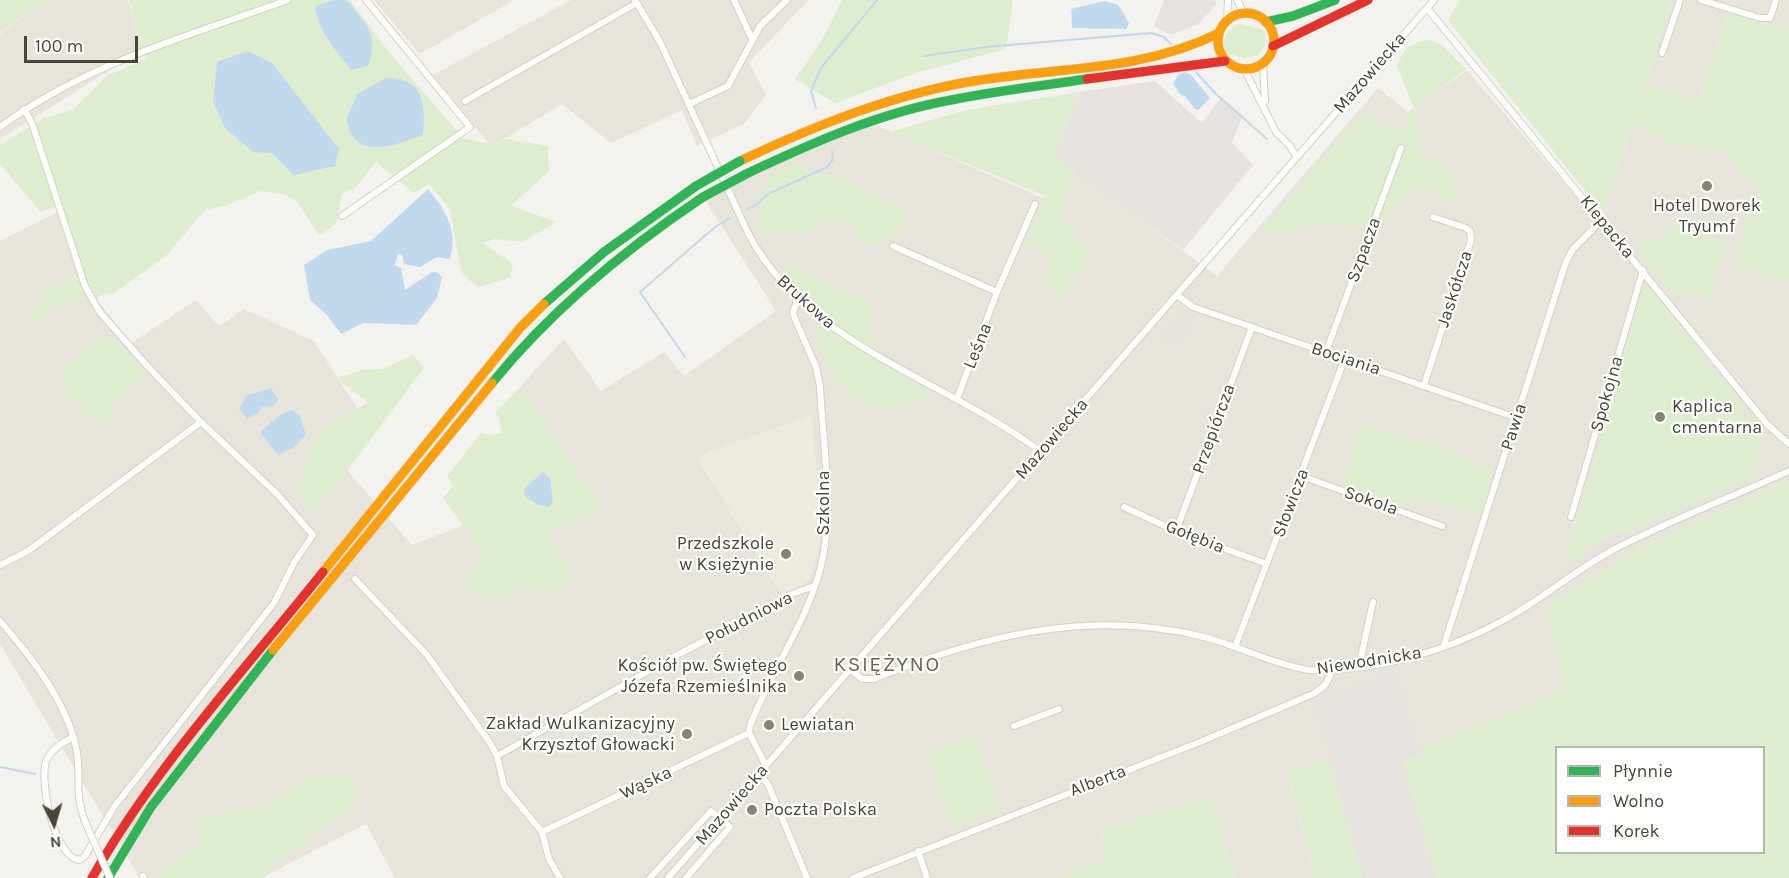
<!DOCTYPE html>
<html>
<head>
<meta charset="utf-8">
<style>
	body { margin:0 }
	#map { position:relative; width:1789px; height:878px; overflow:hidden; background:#f4f2ee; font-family:Karla,sans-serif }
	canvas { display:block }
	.legend { position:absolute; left:1555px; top:746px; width:210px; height:108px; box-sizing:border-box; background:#fff; border:2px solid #b7b5b0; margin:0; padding:8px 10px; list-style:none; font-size:18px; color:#4a4539 }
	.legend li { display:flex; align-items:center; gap:12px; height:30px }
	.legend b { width:30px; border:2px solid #b7b5b0 }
	.north { position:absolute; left:24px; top:794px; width:60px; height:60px; -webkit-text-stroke:4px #fff; paint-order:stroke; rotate:175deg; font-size:16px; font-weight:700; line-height:24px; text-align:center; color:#4a4539 }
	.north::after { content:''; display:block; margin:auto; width:21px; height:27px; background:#4a4539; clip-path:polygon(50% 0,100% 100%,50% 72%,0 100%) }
	.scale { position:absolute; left:24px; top:36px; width:114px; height:27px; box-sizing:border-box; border:3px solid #4a4539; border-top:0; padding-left:8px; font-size:18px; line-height:21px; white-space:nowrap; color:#4a4539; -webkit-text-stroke:4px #fff; paint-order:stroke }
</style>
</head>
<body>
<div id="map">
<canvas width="1789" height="878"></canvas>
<ul class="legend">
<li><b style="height:8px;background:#30b455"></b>Płynnie</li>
<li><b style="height:8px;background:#ff9f0a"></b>Wolno</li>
<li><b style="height:8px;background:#e5322d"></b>Korek</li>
</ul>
<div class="north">N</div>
<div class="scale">100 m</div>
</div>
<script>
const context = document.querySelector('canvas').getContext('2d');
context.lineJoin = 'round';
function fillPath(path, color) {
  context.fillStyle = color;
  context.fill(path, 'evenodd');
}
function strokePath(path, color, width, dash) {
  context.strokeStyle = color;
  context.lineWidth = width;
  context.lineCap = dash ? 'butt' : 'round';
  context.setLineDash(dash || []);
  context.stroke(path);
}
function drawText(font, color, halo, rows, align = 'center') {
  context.font = font + ' Karla,sans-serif';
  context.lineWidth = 4.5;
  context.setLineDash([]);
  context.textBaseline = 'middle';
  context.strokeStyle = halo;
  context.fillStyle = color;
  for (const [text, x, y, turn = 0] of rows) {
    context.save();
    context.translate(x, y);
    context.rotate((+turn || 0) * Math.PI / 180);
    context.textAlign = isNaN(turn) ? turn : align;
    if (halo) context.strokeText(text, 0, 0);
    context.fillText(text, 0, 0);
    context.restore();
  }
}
fillPath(new Path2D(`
	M46 0H128L142 50 0 139V34Z
	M374 0H514L420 54Z
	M571 0H809L749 62 766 95 744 124 697 146 682 110 611 143 562 104 491 147 433 75Z
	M1672 0H1789V31L1728 12 1700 101 1644 84Z
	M1467 70 1594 218 1602 212 1646 87 1776 125 1735 264 1789 282V480L1636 550 1565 690 1420 748 1398 669 1369 677 1312 700 1328 759 1287 773 1316 878H1234L1212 796 1102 829 1106 859 1065 874 1066 878H395L366 824 261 878H140L0 644V241L68 207 99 302 131 343 196 300 219 326 244 309 314 341 363 417 322 441 412 545 584 480 520 387 564 339 601 391 664 352 684 376 776 311 703 197 748 173 869 122 1054 203 1074 171 1217 276 1378 88 1408 112Z`), '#e7e4dc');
fillPath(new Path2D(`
	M1164 0H1216V5L1198 24 1171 35 1154 26Z
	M1155 81 1202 123 1220 99 1242 117 1232 143 1253 165 1183 250 1053 157 1079 92Z
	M1398 669 1422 755 1403 761 1437 878H1362L1311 700 1369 677Z`), '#e6e2de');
fillPath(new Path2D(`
	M812 415 822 534 810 580 782 595 698 460 707 452Z`), '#eeeade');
fillPath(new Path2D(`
	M0 0H46L0 33Z
	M129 0H350L389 52 463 138 494 145 506 139 548 146 549 171 511 206 557 222 522 242 495 239 483 243 513 264 510 278 478 287 463 275 460 266 450 209 429 184 414 193 376 162 356 187 342 194 336 224 319 235 298 203 286 195 261 191 225 206 205 210 166 256 114 293 58 303 38 323H27L46 292 83 267 63 204 41 212 0 164V145L44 118 71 111 108 75 147 59 142 50Z
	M842 0H1013L1006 49 919 72 835 103 795 79 820 43Z
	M1460 0H1672L1644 84 1700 101 1728 12 1789 31V282L1735 264 1758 185 1740 174 1727 152 1703 147 1676 148 1633 123 1602 212 1448 20Z
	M1240 24 1265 30 1266 44 1258 55 1245 58 1225 53C1221 39 1226 29 1240 24Z
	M1431 40 1442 45 1466 69 1415 108 1421 150C1437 163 1456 174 1459 195L1448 201 1440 202 1432 189C1406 184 1391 212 1377 230L1310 222 1288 234 1261 231 1362 114 1398 134 1413 107 1397 66C1404 48 1411 42 1431 40Z
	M1079 92 1053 157 1075 171 1060 215 1092 252 1060 297 1042 282 1051 257 1026 241 1045 196 890 132 966 110Z
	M794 160 799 167 847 181 907 213C905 219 904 227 900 231 892 239 872 250 862 241 849 229 854 225 835 217L819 222 815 229 807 233 762 232 758 224V216L768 178Z
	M1672 219 1725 242 1727 250 1714 277 1711 299 1704 303 1703 296 1697 292 1676 296 1639 256 1640 242C1661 238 1666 241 1672 219Z
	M786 266 871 302 874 307 868 323 880 361 928 393 927 401C905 400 902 407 886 409 855 412 823 366 817 340 815 329 819 318 821 307 812 292 792 289 783 273Z
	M1645 282 1764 433 1753 481 1633 532 1562 571Z
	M102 337 114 338 148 372 121 397 108 418 90 422 66 392 62 369Z
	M413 355 424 368 314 515 298 488 319 430 368 402 342 383 339 377 363 370 382 369Z
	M520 387 603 506 546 534 573 565 569 578 550 596 524 583 499 600 474 595 465 576 485 556 443 498 453 486 447 476 481 433 487 435 502 433 499 418 495 413Z
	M1361 424 1443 448 1493 471 1484 508 1479 515 1418 498 1404 505 1341 483Z
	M1789 480V878H1437L1402 761 1422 755 1420 748 1565 690 1547 605 1636 550ZM1556 748H1764V852H1556Z
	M975 736 1000 809 952 827 927 753Z
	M1328 759 1362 878H1316L1287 772Z
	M326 774H344L354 779 357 808 317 829 300 847 280 857 264 878H154L164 868 198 845 195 818 272 803 305 778Z
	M1212 796 1234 878H1066L1065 874 1106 859 1102 829Z`), '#dfedcf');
fillPath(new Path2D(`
	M1182 312 1195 316 1182 347 1160 338Z
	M1741 483 1746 494 1616 552 1568 582 1563 566 1614 533H1626Z
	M1401 681 1422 755 1393 763 1372 689Z
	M1384 755 1389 774 1344 787 1339 768Z`), '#e6e3df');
fillPath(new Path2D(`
	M332 0H346C366 22 380 37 368 66L351 70C336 49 319 34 315 7Z
	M1105 1 1118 5 1129 23 1126 29 1072 28 1071 9Z
	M248 51 272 63 339 149 335 166 294 175 271 153 253 152 225 128 213 102 217 62Z
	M1185 72 1190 74 1210 98 1198 110 1194 108 1185 96 1180 95 1173 83 1178 75Z
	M386 78C424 77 426 105 423 135 403 142 371 157 354 138 350 134 348 125 346 120L357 94Z
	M428 189C446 210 458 231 450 259L437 257 420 267 404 264 403 256 398 254 395 265 401 268 405 290 432 272H437L442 277 437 298 416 325 364 323 341 334 327 315 310 300 304 265 327 250 371 241Z
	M271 388 278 400 272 406 262 407 257 414 247 418 239 409 246 396Z
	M292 410 300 416 306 435 294 447 278 455 260 432 283 413Z
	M543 472 550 478 553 503 548 507 537 504 525 496 524 489Z`), '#c0d9ef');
strokePath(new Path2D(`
	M924 56 986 47 1151 33 1164 37 1171 44
	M1196 72 1215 93 1267 139
	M816 108 811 91 821 68 877 0
	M747 209 755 206 768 194 827 167 833 160 832 151
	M685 357 640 292 715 227 730 218
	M0 767 35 774`), '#c0d9ef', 2);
const street = new Path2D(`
	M635 0 660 42 749 235C809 347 945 379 1041 452
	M734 0 752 39
	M1237 0 1244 13
	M1701 0 1760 18H1770L1776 0
	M1427 8 1766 423 1789 444
	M1227 20 1228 0
	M1662 53 1680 0
	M1263 64 1265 101
	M1244 69 1276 132 1290 146 1296 156
	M465 101 637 3
	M689 104 728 86 760 26 787 0
	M24 109 32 123 85 286 99 311 149 368 201 422 277 494 313 535 295 561 274 603 114 807 85 856 79 860C54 857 38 778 47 759 53 748 62 743 72 738
	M0 127C87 63 188 36 288 0
	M342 216 470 127 366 0
	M893 246 997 292
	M1177 295 1193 307 1517 418
	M1326 352 1401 148
	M1424 385 1471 240 1470 231 1466 228 1433 217
	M957 399 997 292 1035 204
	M1301 476 1442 526
	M1124 507 1176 531 1267 564
	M1571 517 1643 270
	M1176 531 1252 327
	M0 565 28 551 201 422
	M355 579 427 655 490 743 497 756 504 786 542 832 549 859 560 878
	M0 621C31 657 65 699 76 747 82 776 73 793 86 824
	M1444 645 1566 262 1573 249 1602 220
	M1235 647 1345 358
	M1359 666 1373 602
	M851 670 862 679H874C979 636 1091 608 1204 637 1239 646 1272 664 1308 670 1379 672 1456 649 1516 613 1548 594 1578 569 1611 551 1668 521 1730 498 1789 471
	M1014 726 1059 709
	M497 756 668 660 792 594 814 586
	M766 766 749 733 750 726C771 669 811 618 823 557 833 502 823 442 820 387L816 367 795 319 793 312 798 299
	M759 774 768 784 807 878
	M542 832 749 733
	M918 851 927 878
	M143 876 144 878
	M650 878 711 811 730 827 686 878
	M668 878 1434 0
	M853 878 1200 742 1313 694C1324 687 1329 683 1331 670`);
const fast = new Path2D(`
	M1266 22 1293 16 1335 0
	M748 173C812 143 877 114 946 101 993 91 1040 86 1087 79
	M544 304 604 252 696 186
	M492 383C552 309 624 250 703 197
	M108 878 151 807 273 650`);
const slow = new Path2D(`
	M1218 41a28 28 0 1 1 56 0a28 28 0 1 1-56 0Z
	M740 161C816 125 896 93 980 80 1062 67 1143 71 1219 33
	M323 572 520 328 544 304
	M273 650 492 383`);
const jam = new Path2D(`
	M1273 46 1368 0
	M1087 79 1225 61
	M92 878C155 767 243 672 323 572`);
strokePath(street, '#d2d0cb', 8);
strokePath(fast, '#d2d0c5', 10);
strokePath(slow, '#d2d0c5', 10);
strokePath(jam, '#d2d0c5', 10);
strokePath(street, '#fdfdfc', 6);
strokePath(fast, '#30b455', 9);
strokePath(slow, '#ff9f0a', 9);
strokePath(jam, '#e5322d', 9);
const streetBridge = new Path2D(`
	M86 824 110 878`);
const fastBridge = new Path2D(`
	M696 186 740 161
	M703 197 748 173`);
strokePath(streetBridge, '#d2d0cb', 8, []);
strokePath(fastBridge, '#d2d0c5', 10, []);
strokePath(streetBridge, '#fdfdfc', 6);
strokePath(fastBridge, '#30b455', 9);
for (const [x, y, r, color] of [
	[1707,186,6,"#868278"],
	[1660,417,6,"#868278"],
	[786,554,6,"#868278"],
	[799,676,6,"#868278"],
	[769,725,6,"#868278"],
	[687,734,6,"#868278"],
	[752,810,6,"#868278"]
]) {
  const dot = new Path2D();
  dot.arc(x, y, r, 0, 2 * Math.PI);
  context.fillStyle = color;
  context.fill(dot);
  strokePath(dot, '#fff', 2);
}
drawText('18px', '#4a4539', '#fff', [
	["Mazowiecka",1370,73,-49],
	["Klepacka",1607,227,51],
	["Szpacza",1364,250,-70],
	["Jaskółcza",1455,289,-72],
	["Brukowa",806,302,42],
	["Leśna",978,346,-68],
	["Bociania",1346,359,18],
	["Spokojna",1607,394,-74],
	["Pawia",1514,427,-72],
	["Przepiórcza",1214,429,-70],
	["Mazowiecka",1052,439,-49],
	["Sokola",1371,501,19],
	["Szkolna",824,503,-90],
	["Słowicza",1291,503,-69],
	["Gołębia",1195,537,22],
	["Południowa",749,618,-27],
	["Niewodnicka",1369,661,-9],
	["Alberta",1098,781,-21],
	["Wąska",646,783,-25],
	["Mazowiecka",732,805,-49]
]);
drawText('18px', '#4a4539', '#fff', [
	["Hotel Dworek",1707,206,"center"],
	["Tryumf",1707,227,"center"],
	["Kaplica",1672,407],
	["cmentarna",1672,428],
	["Przedszkole",774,544,"right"],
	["w Księżynie",774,565,"right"],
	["Kościół pw. Świętego",787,666,"right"],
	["Józefa Rzemieślnika",787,687,"right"],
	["Zakład Wulkanizacyjny",675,724,"right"],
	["Krzysztof Głowacki",675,745,"right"],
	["Lewiatan",781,725],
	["Poczta Polska",764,810]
], 'left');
context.letterSpacing = '1.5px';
drawText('21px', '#6d6450', '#fff', [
	["KSIĘŻYNO",887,665]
]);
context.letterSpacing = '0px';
</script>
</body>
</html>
